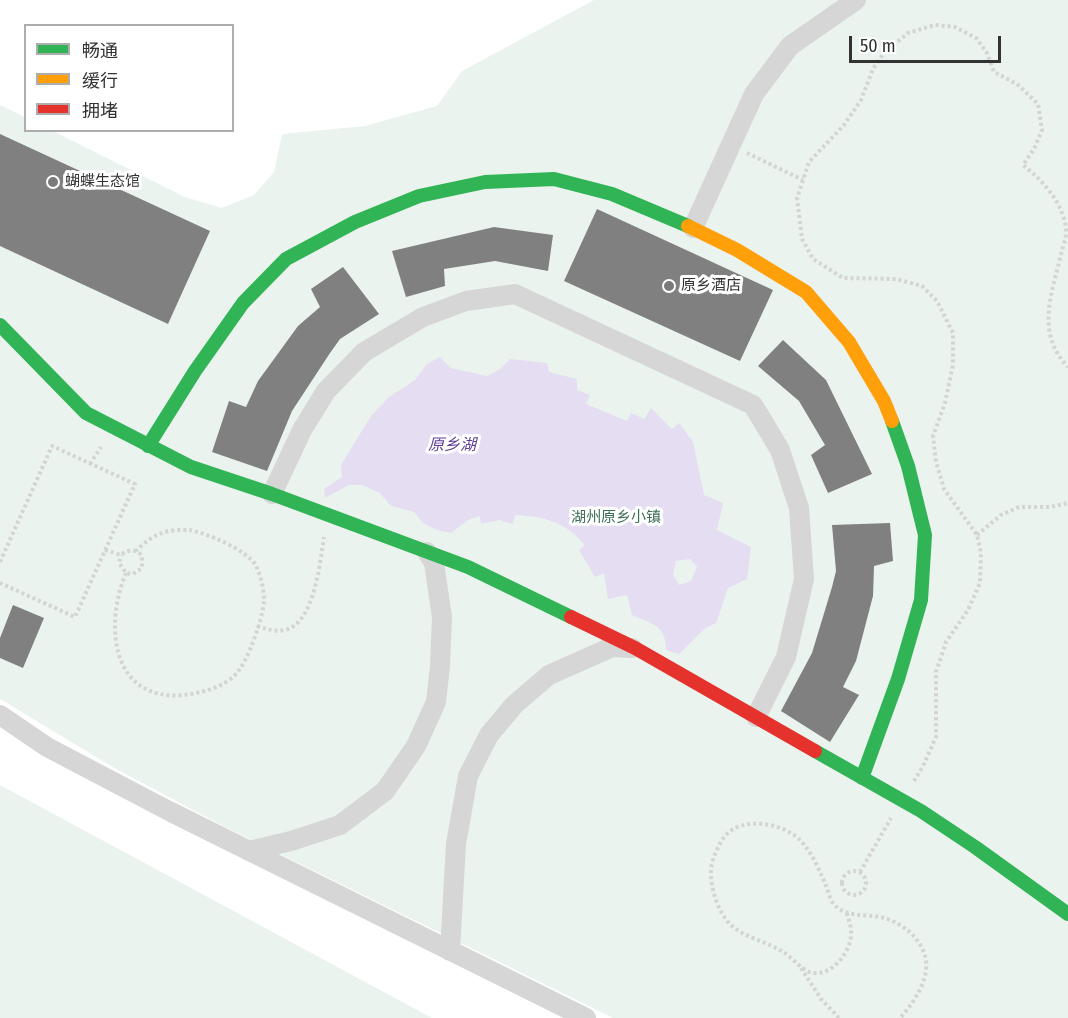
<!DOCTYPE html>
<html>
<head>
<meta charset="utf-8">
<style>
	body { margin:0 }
	#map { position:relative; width:1068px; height:1018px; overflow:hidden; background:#fff; font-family:"Fira Sans Condensed","Noto Sans SC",sans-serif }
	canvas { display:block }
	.legend { position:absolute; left:24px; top:24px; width:210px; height:108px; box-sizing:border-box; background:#fff; border:2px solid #adadad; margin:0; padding:8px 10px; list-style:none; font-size:18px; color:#323232 }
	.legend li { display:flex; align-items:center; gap:12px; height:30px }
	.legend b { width:30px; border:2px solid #adadad }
	.scale { position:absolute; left:849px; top:36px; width:152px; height:27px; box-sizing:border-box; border:3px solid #323232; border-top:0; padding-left:8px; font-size:18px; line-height:21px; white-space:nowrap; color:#323232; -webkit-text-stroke:4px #fff; paint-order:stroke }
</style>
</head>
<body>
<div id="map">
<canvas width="1068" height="1018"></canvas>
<ul class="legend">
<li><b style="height:8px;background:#30b455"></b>畅通</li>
<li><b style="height:8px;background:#ff9f0a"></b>缓行</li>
<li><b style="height:8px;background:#e5322d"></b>拥堵</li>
</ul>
<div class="scale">50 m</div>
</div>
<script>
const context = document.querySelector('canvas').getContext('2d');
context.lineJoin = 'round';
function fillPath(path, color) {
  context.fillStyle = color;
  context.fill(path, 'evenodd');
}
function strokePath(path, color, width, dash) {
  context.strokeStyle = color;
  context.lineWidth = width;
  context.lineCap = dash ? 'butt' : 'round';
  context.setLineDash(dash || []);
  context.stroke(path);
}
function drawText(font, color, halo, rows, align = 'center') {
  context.font = font + ' "Fira Sans Condensed","Noto Sans SC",sans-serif';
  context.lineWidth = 6;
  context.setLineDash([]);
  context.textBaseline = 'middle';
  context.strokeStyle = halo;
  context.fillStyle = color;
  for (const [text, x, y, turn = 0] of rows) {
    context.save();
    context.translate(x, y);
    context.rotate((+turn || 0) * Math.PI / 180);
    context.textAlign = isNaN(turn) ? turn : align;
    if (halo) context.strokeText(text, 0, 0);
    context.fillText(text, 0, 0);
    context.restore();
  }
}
fillPath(new Path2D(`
	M594 0H1068V1018H613L229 829 116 769 0 699V105L25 117 26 130 53 131 185 197 222 208 254 195 274 172 282 134 365 126 437 106 462 71Z
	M0 785 432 1018H0Z`), '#ebf3ee');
fillPath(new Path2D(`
	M440 357 451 368 487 376 500 369 510 359 547 363 549 372 577 379V390L590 395 586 404 627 421 631 413 644 419 651 408 672 429 679 423 693 442 704 495 723 503 717 530 751 547 747 579 728 588 716 623 704 629 679 654 666 650C666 625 652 624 632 615L627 595 608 599 604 573 595 577 579 550 585 545C566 522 543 516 515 515L513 524 499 520 481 524 480 516 468 520 451 533 437 530 423 523 414 512 391 506 380 493 362 485H349L325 498 324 489 342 477 341 465 371 416 389 397 415 380 427 364ZM690 559 697 567 691 581 679 585 673 574 676 561Z`), '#e5ddf2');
fillPath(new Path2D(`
	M0 134 210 231 168 324 0 246Z
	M597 209 773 290 740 361 564 281Z
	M494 227 553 235 548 271 495 261 444 269 445 286 406 297 392 251Z
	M343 267 379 314 340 339 330 353 292 411 267 471 212 452 229 401 246 407 258 381 298 326 320 307 311 289Z
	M783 340 826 380 872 474 828 493 811 455 825 445 799 401 758 366Z
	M890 523 893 561 874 566 873 596 856 661 843 687 859 695 830 742 781 711 812 653 832 587 836 571 832 525Z
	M13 605 44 618 23 668 0 658V638Z`), '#808080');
strokePath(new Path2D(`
	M747 153 803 180
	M90 464 101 447
	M977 535 1001 515 1019 507H1050L1068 503
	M105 550 121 555C128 549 136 549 142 556V568L133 574 126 573 119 563 121 555
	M0 562 52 446 135 484 75 617 0 583
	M126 573C104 625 111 702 184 695 201 693 221 688 234 676 247 665 263 618 264 601 264 590 261 576 256 566 249 551 205 532 189 530 182 530 168 530 162 533 152 536 143 544 136 551
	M257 626C267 629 275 632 285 630 315 623 320 561 324 537
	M914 781 923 766 936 737V672L946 642 968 610 980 583 981 553 977 535 944 489 936 462 933 436 945 403 953 365V333L937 301 922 286 896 279 843 278 813 259 802 239 797 198 809 162 844 125 861 100 873 69 884 53 908 33 935 25 955 27 976 38 987 53 994 72 1017 84 1038 104 1042 130 1034 149 1023 165C1043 181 1062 201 1066 228 1067 235 1064 244 1062 250 1053 291 1034 332 1068 367
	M842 883a12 12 0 1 1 24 0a12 12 0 1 1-24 0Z
	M860 872 891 818
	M847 913C848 919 851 925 851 931 853 948 835 973 817 973 803 974 794 958 783 952 768 942 743 937 731 925 718 913 710 887 711 870 712 859 717 849 722 840 738 814 784 822 802 842 813 855 820 871 826 886 828 891 830 899 833 903 845 919 868 913 884 918 910 925 934 951 924 979 920 993 910 1007 900 1018
	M801 968 821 999 839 1018`), '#d4d4d4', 4, [3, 3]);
strokePath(new Path2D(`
	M693 228 754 94 790 46 856 0
	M272 494 302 430 326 391 364 352 423 317 466 301 515 294 753 405 780 450 799 508 804 579 786 657 756 717
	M0 715 47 747 169 811 586 1018
	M249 851 291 841 340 825 385 791 416 746 436 702 440 666 442 617 434 563 427 552
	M450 951 456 844 468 776 489 735 514 705 549 675 612 647 632 648`), '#d6d6d6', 20);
strokePath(new Path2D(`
	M0 325 86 413 191 467 272 494 468 567 571 617
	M148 446 195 371 243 303 286 259 355 222 419 196 485 182 554 179 612 194 688 226
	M815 751 921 811 975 847 1068 914
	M862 778 898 679 921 600 925 535 908 466 892 421`), '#30b455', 14);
strokePath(new Path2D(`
	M688 226 737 250 806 292 849 342 884 401 892 421`), '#ff9f0a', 14);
strokePath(new Path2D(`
	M571 617 635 648 815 751`), '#e5322d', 14);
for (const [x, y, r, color] of [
	[53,182,6,"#7a7a7a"],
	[669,286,6,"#7a7a7a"]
]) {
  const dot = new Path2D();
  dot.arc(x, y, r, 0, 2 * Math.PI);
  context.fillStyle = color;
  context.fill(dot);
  strokePath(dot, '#fff', 2);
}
drawText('15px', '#323232', '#fff', [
	["蝴蝶生态馆",65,182],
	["原乡酒店",681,286]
], 'left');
drawText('15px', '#3f6e58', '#fff', [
	["湖州原乡小镇",616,518]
]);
drawText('italic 16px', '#614094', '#fff', [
	["原乡湖",452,446]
]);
</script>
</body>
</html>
